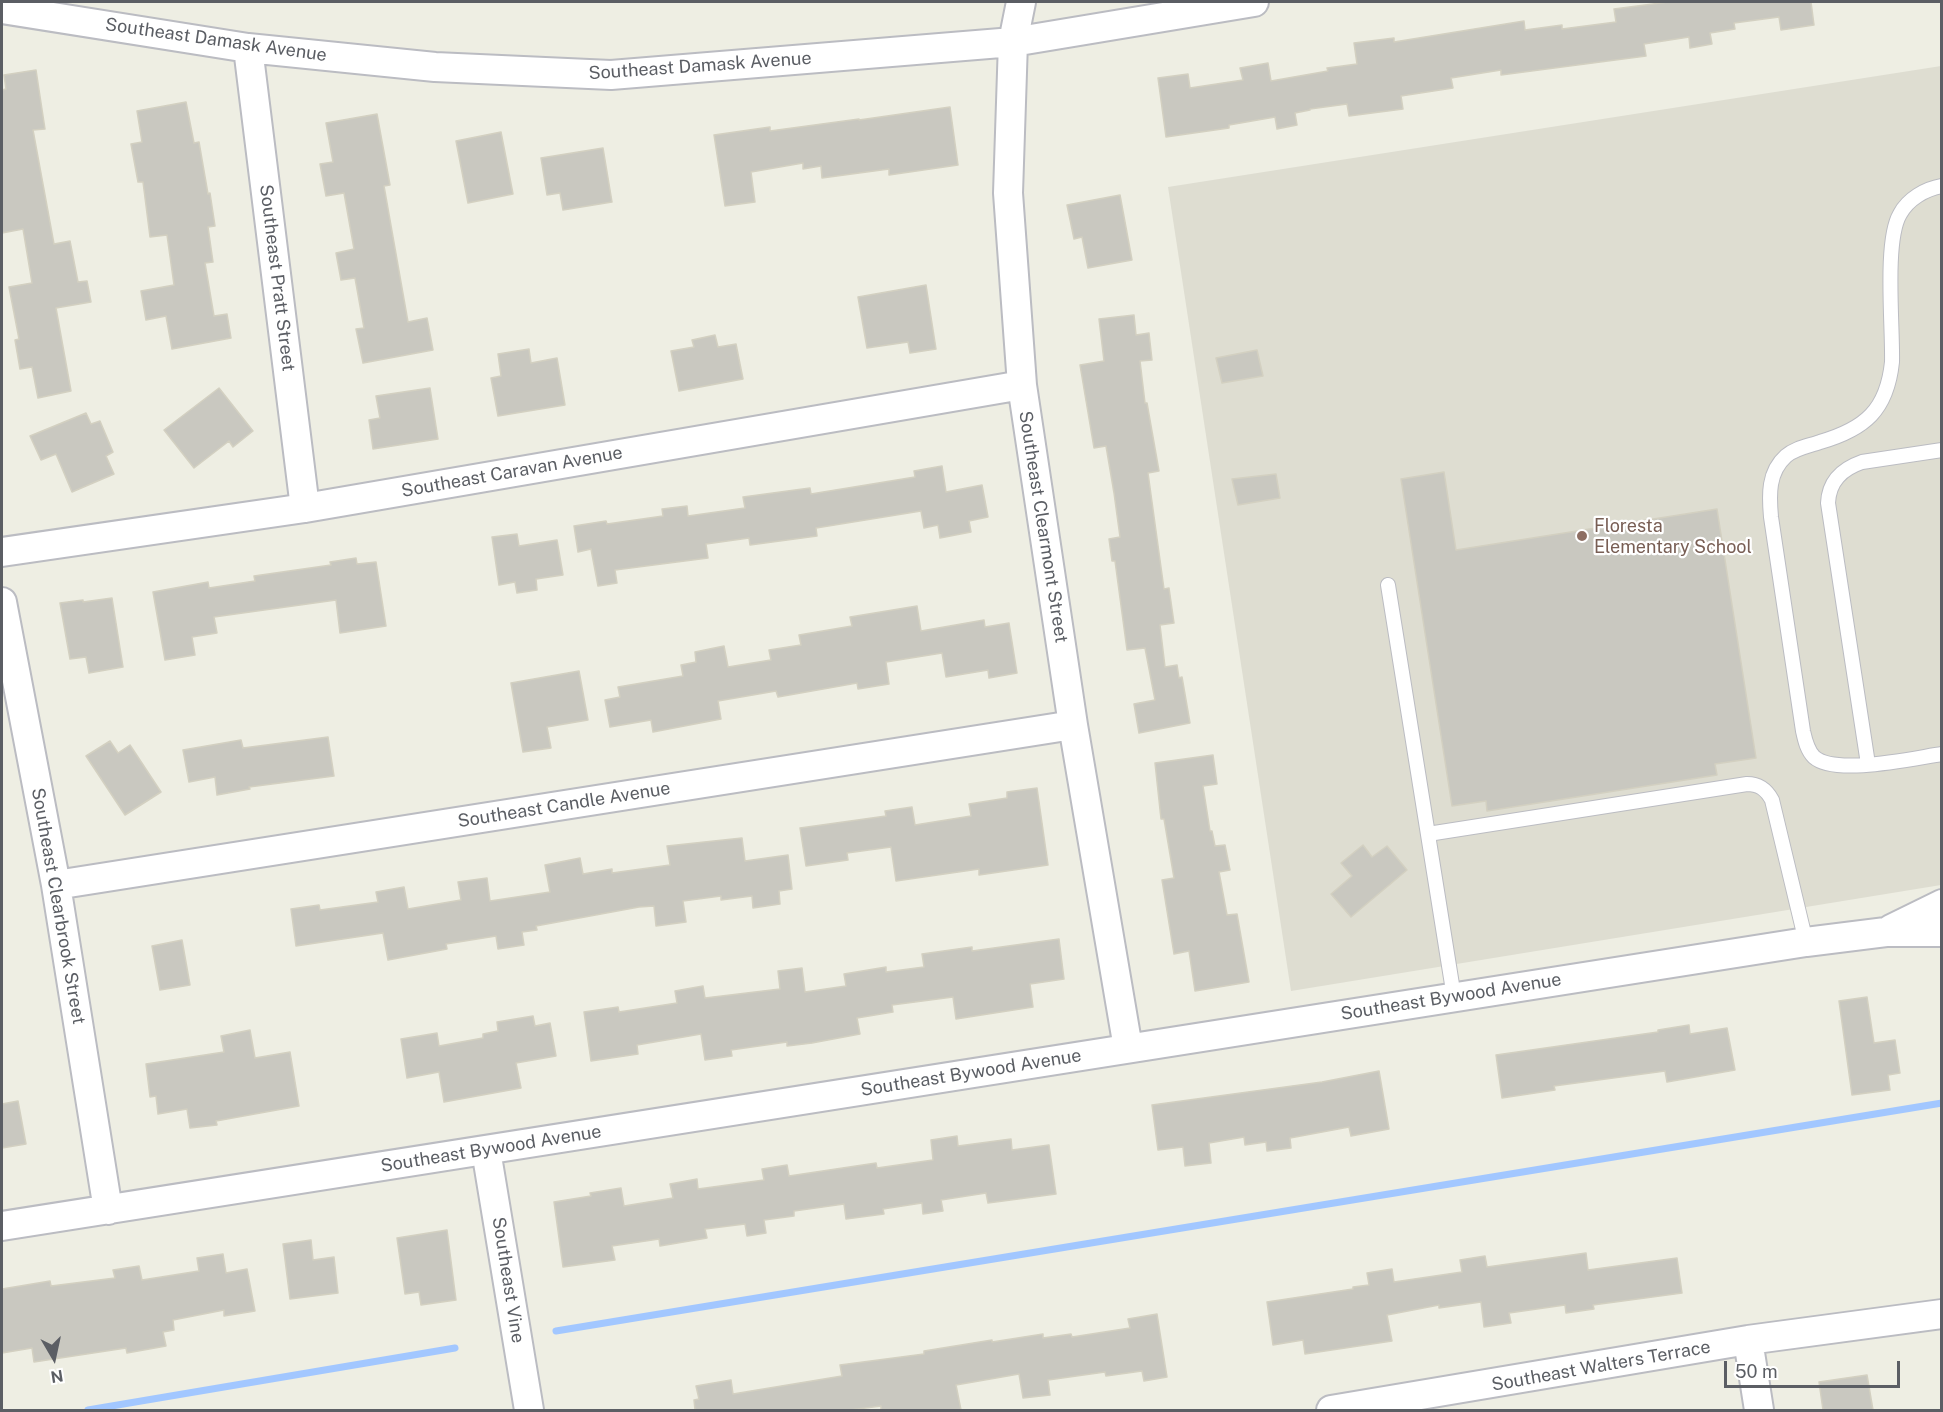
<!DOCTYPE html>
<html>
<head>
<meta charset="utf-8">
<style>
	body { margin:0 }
	#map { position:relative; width:1943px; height:1412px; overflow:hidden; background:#eeeee3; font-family:"Public Sans",sans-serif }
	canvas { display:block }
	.frame { position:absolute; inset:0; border:3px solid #5b5e64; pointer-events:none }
	.north { position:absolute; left:24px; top:1328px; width:60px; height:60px; -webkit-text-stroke:4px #fff; paint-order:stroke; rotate:171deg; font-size:16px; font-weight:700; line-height:24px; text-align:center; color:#5b5e64 }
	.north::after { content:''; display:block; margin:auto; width:21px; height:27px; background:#5b5e64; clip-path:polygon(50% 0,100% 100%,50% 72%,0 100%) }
	.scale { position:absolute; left:1724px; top:1361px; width:176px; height:27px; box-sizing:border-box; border:3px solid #5b5e64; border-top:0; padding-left:8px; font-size:18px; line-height:21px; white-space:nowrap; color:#5b5e64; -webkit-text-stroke:4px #fff; paint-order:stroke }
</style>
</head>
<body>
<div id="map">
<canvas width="1943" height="1412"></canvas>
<div class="frame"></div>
<div class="north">N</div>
<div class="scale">50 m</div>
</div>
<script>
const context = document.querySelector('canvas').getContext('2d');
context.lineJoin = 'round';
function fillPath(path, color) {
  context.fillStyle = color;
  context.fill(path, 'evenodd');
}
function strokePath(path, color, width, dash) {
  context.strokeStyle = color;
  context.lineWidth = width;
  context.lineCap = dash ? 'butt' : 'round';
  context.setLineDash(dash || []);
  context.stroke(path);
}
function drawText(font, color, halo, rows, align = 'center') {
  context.font = font + ' "Public Sans",sans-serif';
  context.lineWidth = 4.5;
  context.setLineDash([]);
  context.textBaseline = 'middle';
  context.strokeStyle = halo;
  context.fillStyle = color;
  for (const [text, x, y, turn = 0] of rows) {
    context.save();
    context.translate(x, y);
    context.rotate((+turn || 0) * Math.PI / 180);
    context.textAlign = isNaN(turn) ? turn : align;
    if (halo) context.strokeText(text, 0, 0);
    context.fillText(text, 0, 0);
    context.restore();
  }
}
fillPath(new Path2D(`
	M1941 66V885L1291 991 1168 187Z`), '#deddd1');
strokePath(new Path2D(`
	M556 1331 1942 1103
	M88 1410 455 1348`), '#a2c7ff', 7);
const building = new Path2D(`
	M1668 2H1811L1814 25 1781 30 1779 17 1734 23 1735 29 1710 33 1712 44 1690 48 1689 37 1644 44 1646 56 1501 75V70L1451 78 1453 88 1401 96 1403 109 1349 116 1347 104 1310 109V110L1295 113 1297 125 1277 129 1275 117 1229 125V128L1166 137 1158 78 1188 74 1190 88 1243 80 1240 68 1268 63 1271 81 1328 71 1327 68 1357 64 1354 43 1394 38V42L1524 21 1525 30 1562 25V29L1616 22 1614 9Z
	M36 70 45 129 33 130 54 244 70 241 78 282 87 281 91 302 56 308 71 391 38 398 32 367 20 369 15 340 19 339 9 287 32 283 23 229 2 233V90L6 89 4 75Z
	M186 102 194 143 199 142 208 194 210 193 215 226 208 227 213 262 205 263 214 316 227 314 231 338 172 349 166 316 146 320 141 291 174 285 167 235 150 237 143 182H138L131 144 142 142 137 111Z
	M950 107 958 165 889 175V169L822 178 821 166 803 169V163L751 172 755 202 725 206 714 135 770 127V131L859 119V120Z
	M377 114 390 185 384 186 408 322 427 318 433 350 363 363 356 329 364 328 355 278 341 280 336 253 354 249 344 193 326 196 320 164 333 162 326 123Z
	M501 132 513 194 468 203 456 141Z
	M603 148 612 202 563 210 560 193 547 195 541 158Z
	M1120 195 1132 260 1088 268 1082 237 1074 239 1067 205Z
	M926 285 936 349 910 353 908 342 867 348 858 297Z
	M1134 315 1136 335 1149 333 1152 360 1140 361 1145 403H1147L1159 471 1148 473 1164 589 1169 588 1174 623 1160 625 1165 667 1177 665 1179 678 1182 677 1190 723 1139 733 1134 704 1155 700 1145 648 1127 650 1115 561H1112L1109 539 1120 537 1114 493 1106 446 1094 448 1080 365 1104 361 1099 319Z
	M715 335 718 347 736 344 743 379 679 391 671 351 694 347 692 340Z
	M529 349 531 363 557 358 565 405 498 416 491 378 501 376 498 354Z
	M1257 350 1263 376 1222 383 1216 358Z
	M219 388 253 431 233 447 229 441 194 468 164 430Z
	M430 388 438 439 373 449 369 420 380 418 376 396Z
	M86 413 91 424 100 421 113 452 106 456 114 474 72 492 56 454 41 460 30 436Z
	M942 466 946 492 982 485 988 517 969 521 971 532 940 538 938 525 924 528 921 511 816 528 817 536 750 545 749 538 706 544 708 558 615 570 617 583 598 586 591 549 578 552 574 526 606 521 607 524 663 516 662 509 687 506 688 516 745 508 743 497 810 488 811 494 915 477 914 471Z
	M1444 472 1456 550 1717 509 1756 758 1715 764 1717 775 1487 811 1486 801 1452 806 1401 479Z
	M1276 474 1280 498 1238 505 1232 479Z
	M517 534 519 546 557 540 563 575 536 579 537 590 517 593 515 582 499 585 492 537Z
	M356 558 357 564 376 562 386 626 340 633 336 600 214 617 217 633 192 637 195 655 165 660 153 592 208 582 209 588 255 581 254 576 331 565 330 562Z
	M112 598 123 667 89 673 86 657 70 659 60 603 83 600V602Z
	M917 606 921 631 984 620 985 627 1009 623 1017 673 989 678 988 670 946 677 942 653 886 662 889 684 858 689 857 683 778 697 776 691 718 701 721 719 653 732 651 720 610 727 605 700 620 697 618 687 683 676 681 665 696 662 695 652 724 646 728 667 771 660 769 650 801 645 799 635 852 626 850 617Z
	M579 671 588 720 547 727 551 748 523 752 511 683Z
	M328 737 334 776 249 787 250 789 217 795 215 777 189 782 183 750 241 740 243 748Z
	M110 741 118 753 130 745 161 792 125 815 86 756Z
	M1213 755 1217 784 1203 786 1210 831H1212L1215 846 1225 845 1230 870 1219 872 1227 915 1237 914 1249 982 1195 991 1189 951 1174 954 1162 880 1174 878 1164 819H1161L1155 763Z
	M1037 788 1048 865 979 875V869L896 881 891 847 847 853 848 860 806 866 800 828 886 816 885 811 912 807 915 825 971 816 969 804 1007 798V792Z
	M742 838 745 861 788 855 792 889 779 891 780 904 753 908 752 896 721 900V896L683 901 686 922 656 926 654 906 639 907 536 926 537 930 522 932 524 945 498 949 496 936 446 944 447 949 388 960 383 933 296 946 291 909 319 905 320 910 378 902 376 892 404 887 408 909 461 900 458 882 487 878 490 901 550 892 545 865 580 858 583 874 612 869V873L670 865 667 846Z
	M1363 845 1372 857 1387 846 1407 870 1351 917 1331 894 1352 876 1341 863Z
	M1059 939 1064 979 1030 984 1033 1007 956 1019 953 997 892 1005 893 1012 857 1018 860 1034 812 1043 787 1046V1042L731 1050 732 1056 705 1060 701 1034 637 1045 638 1054 591 1061 584 1012 618 1007 619 1012 677 1003 675 991 703 986 705 998 780 989 778 971 802 968 805 992 846 986 844 974 886 967V972L924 967 922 954 972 947V951Z
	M182 940 190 985 160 990 152 946Z
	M1867 997 1874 1043 1895 1040 1900 1073 1888 1075 1890 1090 1852 1095 1839 1001Z
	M533 1016 535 1026 550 1023 556 1056 516 1063 521 1088 444 1102 439 1072 407 1078 401 1039 437 1033 439 1046 483 1038V1034L498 1031 497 1022Z
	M1689 1025 1690 1034 1727 1028 1735 1070 1667 1082 1665 1071 1554 1086 1555 1090 1502 1098 1496 1055 1658 1032V1030Z
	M250 1030 255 1058 290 1052 299 1106 216 1121 217 1125 190 1128 187 1109 158 1114 156 1096 150 1097 146 1064 224 1052 221 1036Z
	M1379 1071 1389 1129 1351 1136 1349 1127 1290 1138 1291 1148 1267 1151 1266 1142 1245 1145 1244 1137 1209 1143 1211 1163 1185 1166 1183 1147 1158 1150 1152 1105 1322 1082Z
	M18 1101 26 1144 2 1148V1104Z
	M957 1136 958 1146 1011 1139 1012 1150 1049 1145 1056 1194 988 1203 986 1193 941 1200 943 1211 923 1214 922 1203 883 1209 884 1214 846 1219 844 1204 794 1211V1216L764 1220 766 1233 747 1236 745 1224 705 1229 707 1238 660 1246 659 1239 612 1246 615 1260 563 1267 554 1202 591 1196 590 1193 621 1188 624 1206 673 1198 670 1184 697 1179 698 1189 764 1180 762 1169 787 1165 789 1176 876 1163 877 1168 933 1160 931 1140Z
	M447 1230 456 1300 421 1305 419 1292 405 1294 397 1238Z
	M311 1240 313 1260 334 1257 338 1293 290 1299 283 1244Z
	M1586 1253 1588 1270 1677 1258 1682 1293 1593 1305 1594 1309 1566 1313 1565 1305 1509 1313 1511 1323 1484 1327 1481 1302 1439 1308V1305L1387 1315 1392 1341 1305 1354 1303 1340 1273 1345 1267 1302 1353 1289V1287L1369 1285 1367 1273 1392 1269 1394 1282 1462 1272 1460 1260 1485 1256 1487 1267Z
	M223 1254 226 1273 247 1269 255 1311 224 1316V1310L173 1320 174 1330 163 1332 166 1346 127 1353 126 1348 34 1362 32 1348 2 1353V1289L50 1281 51 1286 115 1278 113 1270 139 1266 142 1280 199 1271 197 1258Z
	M1157 1314 1167 1377 1144 1381 1142 1371 1106 1376 1105 1372 1048 1380 1050 1395 1023 1398 1019 1374 956 1385 961 1410H881V1406L850 1410H695L694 1400 699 1399 696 1386 731 1380 733 1394 842 1376 840 1365 924 1354V1351L992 1340V1342L1043 1334V1338L1071 1334 1072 1337 1130 1328 1128 1319Z
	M1867 1375 1873 1410H1823L1819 1382Z`);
fillPath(building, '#c9c8c0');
strokePath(building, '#d3d0c1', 1.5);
const service = new Path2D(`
	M1942 186C1925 189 1908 199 1900 214 1884 241 1893 327 1892 362 1887 410 1865 429 1820 442 1809 446 1795 448 1786 456 1768 472 1769 495 1771 517L1803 731C1805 740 1807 750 1814 757 1835 776 1914 758 1942 754
	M1388 585 1454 997
	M1868 764 1828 503C1829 481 1842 469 1862 462L1942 450
	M1428 834 1747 784C1759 784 1766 789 1772 800L1806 942`);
const minor = new Path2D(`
	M1021 2 1013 42 1008 193 1022 385 1073 725 1128 1048
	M2 9 248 48 435 67 611 75 1013 42 1254 2
	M248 48 305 508
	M2 552 305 508 1022 385
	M2 602 56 885 108 1210
	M56 885 1073 725
	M1891 929 1942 904
	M486 1150 529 1410
	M2 1226 1806 942 1886 932H1942
	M1748 1340 1759 1410
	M1331 1410 1748 1340 1942 1314`);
strokePath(service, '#bbbcc2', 16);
strokePath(minor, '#bbbcc2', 32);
strokePath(service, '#fff', 14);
strokePath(minor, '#fff', 28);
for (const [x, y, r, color] of [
	[1582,536,6,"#8d6e63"]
]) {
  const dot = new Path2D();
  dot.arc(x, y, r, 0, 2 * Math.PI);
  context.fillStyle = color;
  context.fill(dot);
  strokePath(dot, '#fff', 2);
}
drawText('18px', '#5b5e64', '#fff', [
	["Southeast Damask Avenue",216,40,8],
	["Southeast Damask Avenue",700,66,-4],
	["Southeast Pratt Street",277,278,83],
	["Southeast Caravan Avenue",512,472,-10],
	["Southeast Clearmont Street",1043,527,81],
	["Southeast Candle Avenue",564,805,-9],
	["Southeast Clearbrook Street",58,906,80],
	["Southeast Bywood Avenue",1451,997,-9],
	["Southeast Bywood Avenue",971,1073,-9],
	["Southeast Bywood Avenue",491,1149,-9],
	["Southeast Vine",508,1280,81],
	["Southeast Walters Terrace",1601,1366,-10]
]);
drawText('18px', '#785e54', '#fff', [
	["Floresta",1594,526],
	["Elementary School",1594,547]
], 'left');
</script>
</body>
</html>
